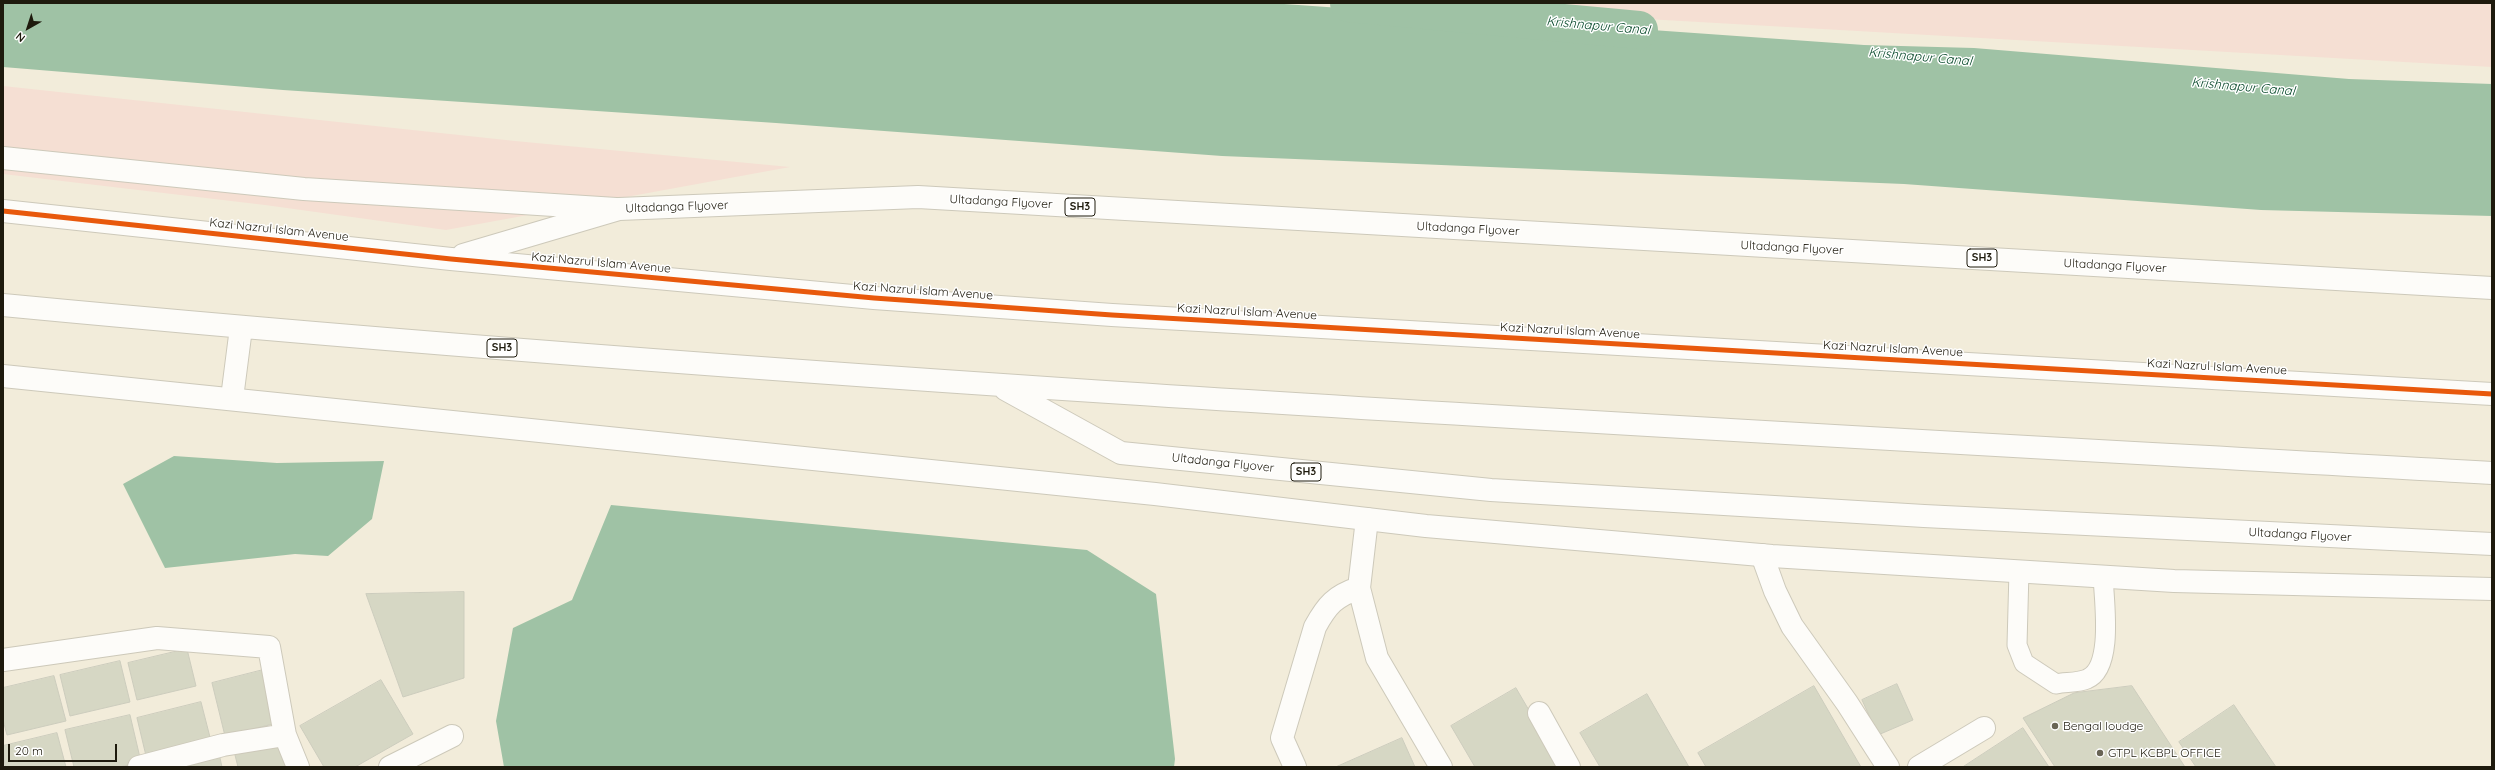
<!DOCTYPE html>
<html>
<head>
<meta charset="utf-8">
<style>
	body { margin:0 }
	#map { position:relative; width:2495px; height:770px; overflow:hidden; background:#f2ecda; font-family:Quicksand,sans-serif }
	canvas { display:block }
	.frame { position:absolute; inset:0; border:4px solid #1e1a0d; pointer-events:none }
	.north { position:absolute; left:8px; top:8px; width:40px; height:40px; -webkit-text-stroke:3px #fff; paint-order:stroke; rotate:219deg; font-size:11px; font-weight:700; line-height:16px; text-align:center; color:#1e1a0d }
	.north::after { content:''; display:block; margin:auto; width:14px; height:18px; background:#1e1a0d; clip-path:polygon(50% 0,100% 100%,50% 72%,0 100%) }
	.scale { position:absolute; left:8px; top:744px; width:109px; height:18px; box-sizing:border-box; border:2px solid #1e1a0d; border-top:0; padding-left:5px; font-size:12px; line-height:14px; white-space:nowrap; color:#1e1a0d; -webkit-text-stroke:3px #fff; paint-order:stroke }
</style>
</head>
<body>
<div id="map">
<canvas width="2495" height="770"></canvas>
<div class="frame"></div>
<div class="north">N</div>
<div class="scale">20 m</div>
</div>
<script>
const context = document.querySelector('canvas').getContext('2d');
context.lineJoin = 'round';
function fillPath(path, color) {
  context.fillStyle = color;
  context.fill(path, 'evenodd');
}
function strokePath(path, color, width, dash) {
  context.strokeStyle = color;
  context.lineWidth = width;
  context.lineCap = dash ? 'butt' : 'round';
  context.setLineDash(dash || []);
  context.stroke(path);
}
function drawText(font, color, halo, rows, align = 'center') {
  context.font = font + ' Quicksand,sans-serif';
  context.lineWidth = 3;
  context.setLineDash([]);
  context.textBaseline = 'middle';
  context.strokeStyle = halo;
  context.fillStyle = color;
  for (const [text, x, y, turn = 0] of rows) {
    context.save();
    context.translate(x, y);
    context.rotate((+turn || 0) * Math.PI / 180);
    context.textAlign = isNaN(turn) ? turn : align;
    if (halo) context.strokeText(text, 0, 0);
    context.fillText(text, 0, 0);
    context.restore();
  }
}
fillPath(new Path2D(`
	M1463 3H2492V67L1646 19Z
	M3 86 515 141 790 167 446 230 265 205 3 174Z`), '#f5dfd3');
fillPath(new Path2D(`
	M3 3H1270L1864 45 1974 48 2349 79 2492 84V216L2261 210 1904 184 1222 156 776 123 283 90 3 67Z
	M174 456 277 463 384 461 372 519 328 556 295 554 165 568 123 484Z
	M611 505 1087 550 1156 594 1175 759 1174 767H504L496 721 513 628 572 600Z`), '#9fc2a5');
strokePath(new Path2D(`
	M1349 3 1639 30`), '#9fc2a5', 38);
const building = new Path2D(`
	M464 592V678L403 697 366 594Z
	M187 649 196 686 137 700 128 663Z
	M120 661 130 702 70 716 60 675Z
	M267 669 281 722 225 736 212 683Z
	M54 676 66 721 7 735 3 720V688Z
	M381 680 413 734 355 767H324L300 726Z
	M1897 684 1913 720 1878 735 1862 700Z
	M1814 686 1861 767H1706L1698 753Z
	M2132 686 2185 767H2055L2023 718 2074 693Z
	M1516 688 1562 767H1475L1451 726Z
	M1647 694 1689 767H1600L1580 733Z
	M201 702 212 745 147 760 137 718Z
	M2234 705 2276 767H2196L2179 742Z
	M130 715 141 762 120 767H74L65 730Z
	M2023 728 2049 767H1963Z
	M57 733 66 767H5L3 746Z
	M1402 738 1415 767H1336Z
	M282 744 288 767H238L235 755Z
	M220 758 222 767H186Z`);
fillPath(building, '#d6d7c4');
strokePath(building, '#ccccbd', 1);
const service = new Path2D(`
	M2019 571 2017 645 2024 663 2056 684C2065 682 2078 683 2087 679 2114 668 2104 601 2103 576`);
const minor = new Path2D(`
	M1367 519 1359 588 1377 658 1441 767
	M1762 555 1775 591 1792 626 1847 703 1888 767
	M3 660 157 638 269 647 285 735 298 767
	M1539 713 1569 767
	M139 767 223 745 285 735
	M390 767 452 736
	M1295 767 1282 738 1315 627C1327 605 1335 596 1359 588
	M1919 767 1984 728`);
const tertiary = new Path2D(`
	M3 158 304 189 616 209
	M3 376 1155 494 1426 526 1772 556 2174 581 2492 589`);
const primary = new Path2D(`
	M3 211 451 259 874 298 1112 315 2492 394
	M463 255 619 209 918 197 2492 288
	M3 305C831 384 1662 426 2492 473
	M1005 389 1121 453 1491 490 1924 516 2492 544
	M232 398 241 328`);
strokePath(service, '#cdc9ba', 21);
strokePath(minor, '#cdc9ba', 24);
strokePath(tertiary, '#cdc9ba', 24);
strokePath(primary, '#cdc9ba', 24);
strokePath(service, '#fdfcf9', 19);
strokePath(minor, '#fdfcf9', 22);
strokePath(tertiary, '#fdfcf9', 22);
strokePath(primary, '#fdfcf9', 22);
strokePath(new Path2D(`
	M3 211 451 259 874 298 1112 315 2492 394`), '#e8590c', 5);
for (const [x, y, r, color] of [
	[2055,726,4,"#686455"],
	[2100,753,4,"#686455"]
]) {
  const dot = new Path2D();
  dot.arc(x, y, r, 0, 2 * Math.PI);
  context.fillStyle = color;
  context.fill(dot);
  strokePath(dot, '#fff', 1.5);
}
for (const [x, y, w] of [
	[1080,207,30],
	[1982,258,30],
	[502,348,30],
	[1306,472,30]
]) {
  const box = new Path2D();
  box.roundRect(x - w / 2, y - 9, w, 18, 3);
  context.fillStyle = '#fff';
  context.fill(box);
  strokePath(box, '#1e1a0d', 1);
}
drawText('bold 11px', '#1e1a0d', null, [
	["SH3",1080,207],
	["SH3",1982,258],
	["SH3",502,348],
	["SH3",1306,472]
]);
drawText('12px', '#1e1a0d', '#fff', [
	["Ultadanga Flyover",1001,202,3],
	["Ultadanga Flyover",677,207,-2],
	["Ultadanga Flyover",1468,229,3],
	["Kazi Nazrul Islam Avenue",279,230,6],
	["Ultadanga Flyover",1792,248,3],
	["Kazi Nazrul Islam Avenue",601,263,5],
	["Ultadanga Flyover",2115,266,3],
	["Kazi Nazrul Islam Avenue",923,291,4],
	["Kazi Nazrul Islam Avenue",1247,312,3],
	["Kazi Nazrul Islam Avenue",1570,331,3],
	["Kazi Nazrul Islam Avenue",1893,349,3],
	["Kazi Nazrul Islam Avenue",2217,367,3],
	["Ultadanga Flyover",1223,463,6],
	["Ultadanga Flyover",2300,535,3]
]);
drawText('12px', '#1e1a0d', '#fff', [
	["Bengal loudge",2063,726],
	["GTPL KCBPL OFFICE",2108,753]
], 'left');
drawText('italic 13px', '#034627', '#fff', [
	["Krishnapur Canal",1598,26,5],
	["Krishnapur Canal",1920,57,5],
	["Krishnapur Canal",2243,87,5]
]);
</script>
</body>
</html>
